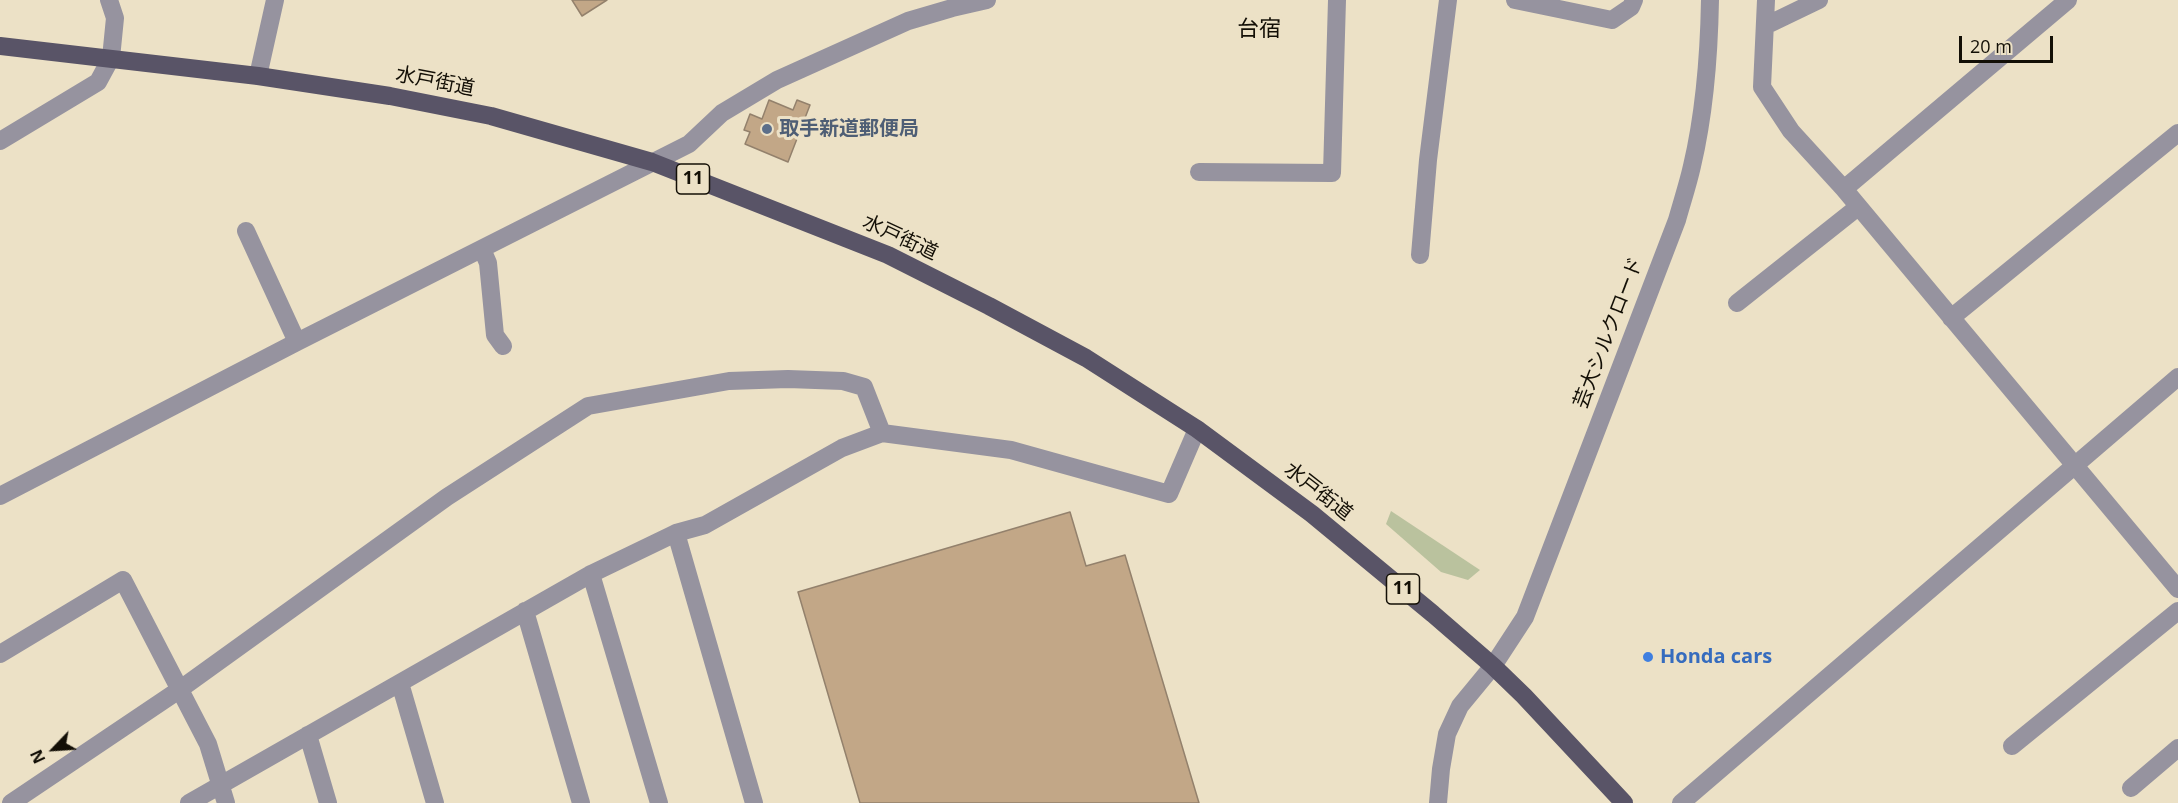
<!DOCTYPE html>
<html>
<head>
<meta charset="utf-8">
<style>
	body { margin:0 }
	#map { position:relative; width:2178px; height:803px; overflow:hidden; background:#ece1c6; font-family:"Open Sans",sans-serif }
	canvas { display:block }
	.north { position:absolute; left:24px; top:719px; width:60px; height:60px; -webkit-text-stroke:4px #ece1c6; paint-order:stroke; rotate:245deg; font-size:16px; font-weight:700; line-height:24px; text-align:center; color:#130f06 }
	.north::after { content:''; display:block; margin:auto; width:21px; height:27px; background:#130f06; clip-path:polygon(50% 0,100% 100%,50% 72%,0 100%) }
	.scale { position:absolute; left:1959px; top:36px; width:94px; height:27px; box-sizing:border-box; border:3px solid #130f06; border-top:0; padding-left:8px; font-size:18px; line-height:21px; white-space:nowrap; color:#130f06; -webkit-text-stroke:4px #ece1c6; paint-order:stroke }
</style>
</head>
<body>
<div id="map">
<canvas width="2178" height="803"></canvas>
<div class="north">N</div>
<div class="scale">20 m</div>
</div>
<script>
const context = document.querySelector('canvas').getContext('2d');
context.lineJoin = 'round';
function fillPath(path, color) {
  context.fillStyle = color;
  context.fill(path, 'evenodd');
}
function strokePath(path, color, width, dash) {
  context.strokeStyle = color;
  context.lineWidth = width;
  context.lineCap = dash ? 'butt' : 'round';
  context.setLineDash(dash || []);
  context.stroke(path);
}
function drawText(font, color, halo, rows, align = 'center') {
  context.font = font + ' "Open Sans","Noto Sans JP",sans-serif';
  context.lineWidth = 6;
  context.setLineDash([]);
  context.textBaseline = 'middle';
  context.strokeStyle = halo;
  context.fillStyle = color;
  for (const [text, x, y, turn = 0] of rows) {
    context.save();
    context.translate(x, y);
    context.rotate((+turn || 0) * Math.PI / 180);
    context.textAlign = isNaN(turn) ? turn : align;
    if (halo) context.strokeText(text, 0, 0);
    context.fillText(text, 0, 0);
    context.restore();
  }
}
fillPath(new Path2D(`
	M1391 511 1480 570 1468 580 1441 572 1386 524Z`), '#bac29e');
const building = new Path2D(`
	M572 0H607L582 16Z
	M769 100 793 110 797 100 810 105 788 162 745 144 750 132 744 130 750 114 762 119Z
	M1070 512 1086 566 1125 555 1199 803H860L798 592Z`);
fillPath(building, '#c2a787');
strokePath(building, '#93816c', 1.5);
strokePath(new Path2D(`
	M1515 0 1612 20 1631 7 1634 0
	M1766 0 1762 87 1791 131 1844 189 2178 589
	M1765 26 1819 0
	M258 76 275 0
	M0 141 98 82 111 58 115 18 109 0
	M1199 172 1332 173 1337 0
	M1844 189 2068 0
	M246 231 297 342
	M482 249 488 263 495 335 503 346
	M1420 255 1428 160 1448 0
	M1737 303 1858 207
	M1951 318 2178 133
	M0 496 297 342 689 144 722 113 777 80 908 21 952 8 987 0
	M591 574 659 803
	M525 611 581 803
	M0 654 123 580 208 744 226 803
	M400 683 435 803
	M308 735 328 803
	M2012 746 2178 611
	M2131 788 2178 748
	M11 803 179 690 447 497 588 406 729 381 788 379 843 381 864 387 882 433
	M189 803 591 574 676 533
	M754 803 676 533 705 525 842 448 882 433 1011 450 1169 494 1197 429
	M1438 803 1441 769 1447 734 1460 706 1493 666 1525 617 1677 220C1682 202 1688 184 1692 166 1705 111 1709 56 1710 0
	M1681 803 2178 377`), '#96939f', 18);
strokePath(new Path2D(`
	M0 46 258 76 390 96 491 116 652 162 888 255 989 306 1086 358 1197 429 1312 514 1433 614 1493 666 1524 696 1624 803`), '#595467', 18);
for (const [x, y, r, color] of [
	[767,129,6,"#5c6f8a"],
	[1648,657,6,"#3f7fe0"]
]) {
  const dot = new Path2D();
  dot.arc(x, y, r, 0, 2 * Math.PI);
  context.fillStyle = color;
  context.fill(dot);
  strokePath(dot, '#ece1c6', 2);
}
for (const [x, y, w] of [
	[693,179,33],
	[1403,589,33]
]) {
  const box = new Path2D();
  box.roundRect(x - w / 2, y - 15, w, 30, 4.5);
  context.fillStyle = '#ece1c6';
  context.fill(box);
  strokePath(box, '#130f06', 1.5);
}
drawText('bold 18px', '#130f06', null, [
	["11",693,179],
	["11",1403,589]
]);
drawText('20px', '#130f06', '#ece1c6', [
	["水戸街道",435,82,11],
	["水戸街道",900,238,25],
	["芸大シルクロード",1609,333,-69],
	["水戸街道",1318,492,38]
]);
drawText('bold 20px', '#4e5e75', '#ece1c6', [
	["取手新道郵便局",779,129]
], 'left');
drawText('bold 20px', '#366cbe', '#ece1c6', [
	["Honda cars",1660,657]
], 'left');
drawText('22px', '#130f06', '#ece1c6', [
	["台宿",1259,30]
]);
</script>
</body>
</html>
